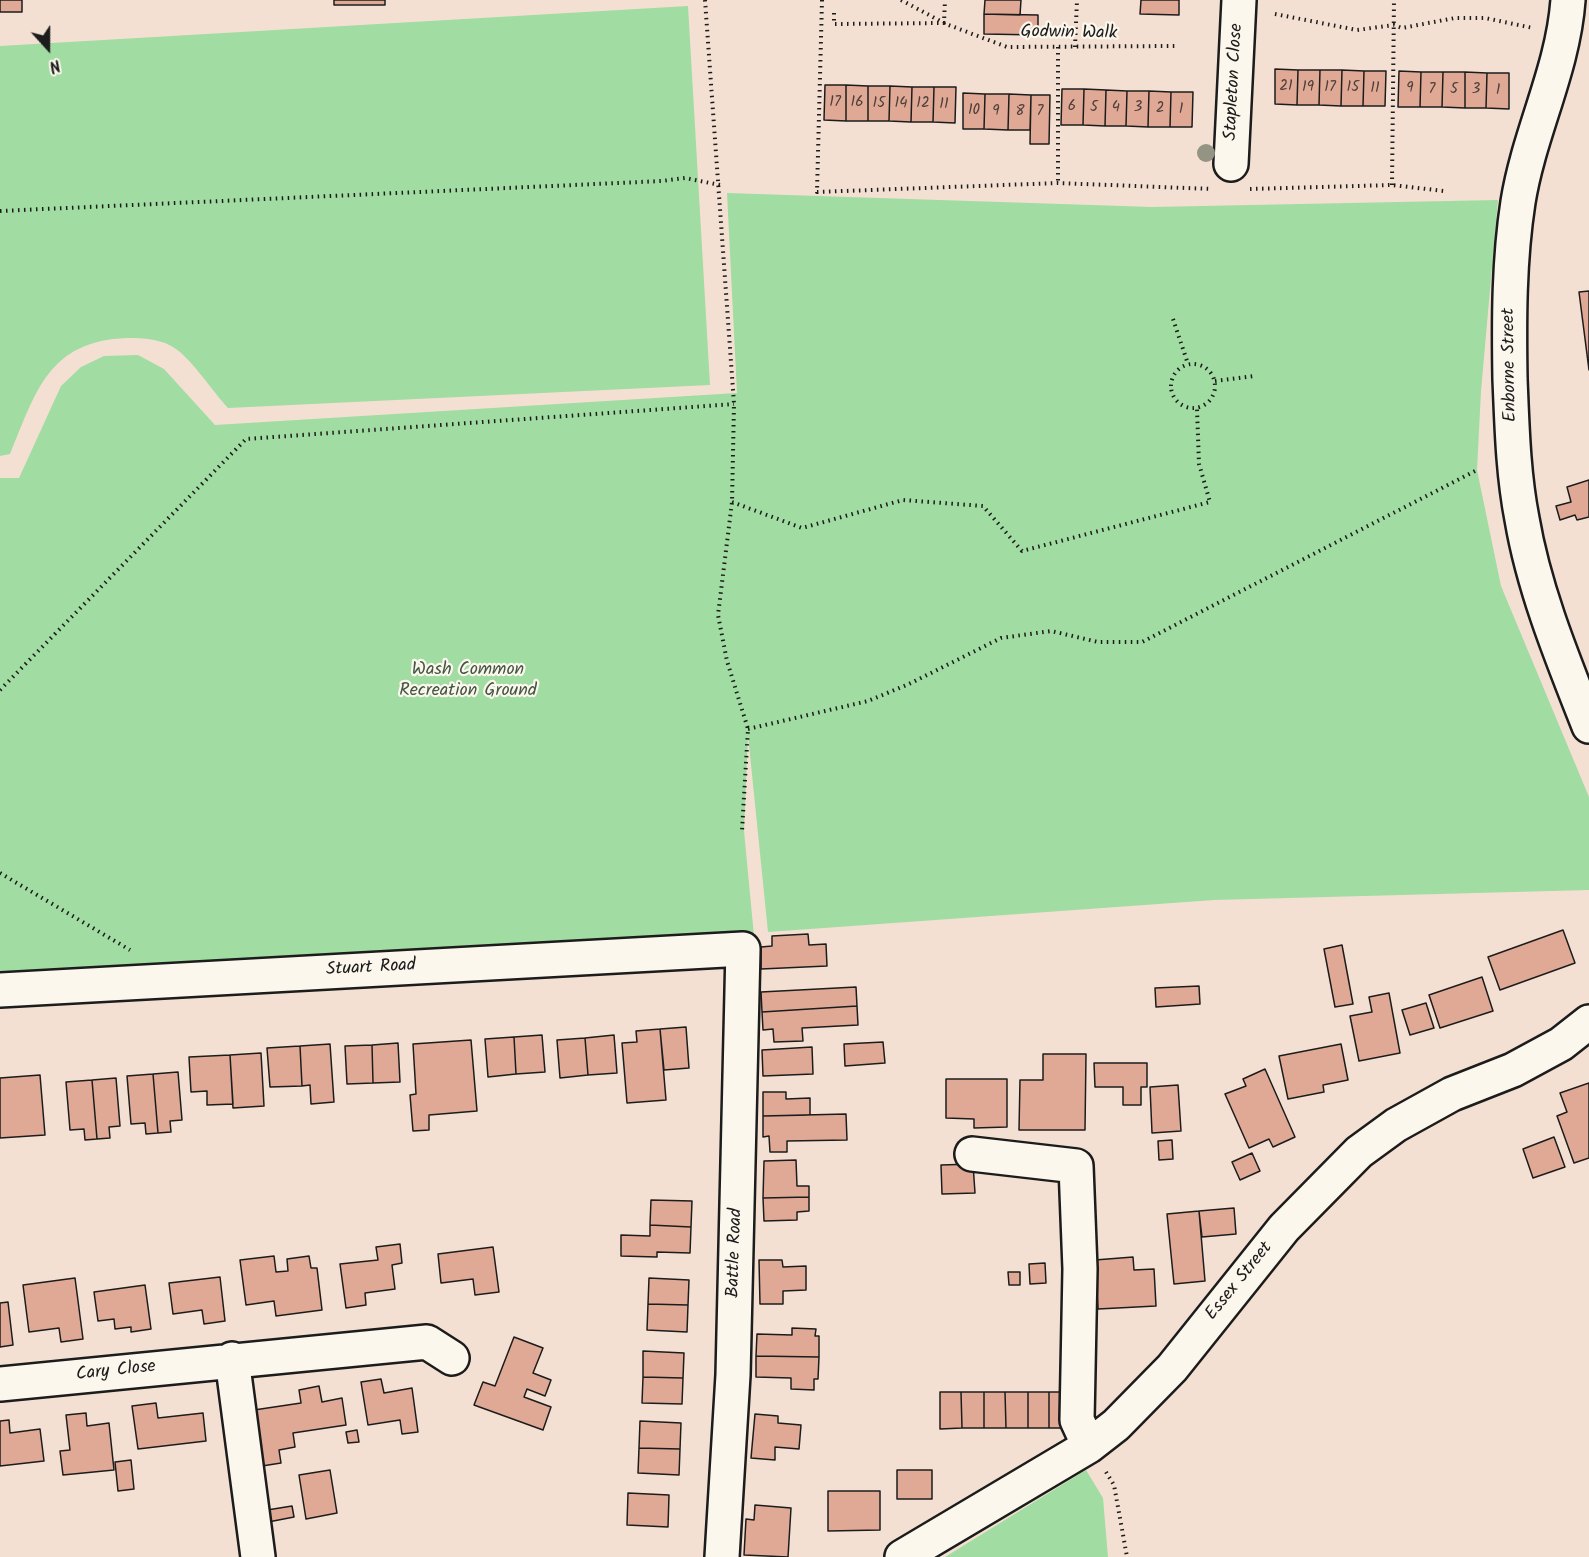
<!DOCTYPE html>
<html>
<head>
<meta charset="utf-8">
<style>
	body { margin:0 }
	#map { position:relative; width:1589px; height:1557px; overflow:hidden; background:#f3e0d2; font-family:Kalam,sans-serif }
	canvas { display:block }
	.north { position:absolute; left:18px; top:18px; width:60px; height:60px; -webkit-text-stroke:4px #fbf7ec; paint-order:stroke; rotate:159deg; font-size:16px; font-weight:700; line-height:24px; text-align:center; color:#1c1c1c }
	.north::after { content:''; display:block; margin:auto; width:21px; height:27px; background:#1c1c1c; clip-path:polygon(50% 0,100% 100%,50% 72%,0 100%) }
</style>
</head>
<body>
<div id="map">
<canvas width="1589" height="1557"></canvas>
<div class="north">N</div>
</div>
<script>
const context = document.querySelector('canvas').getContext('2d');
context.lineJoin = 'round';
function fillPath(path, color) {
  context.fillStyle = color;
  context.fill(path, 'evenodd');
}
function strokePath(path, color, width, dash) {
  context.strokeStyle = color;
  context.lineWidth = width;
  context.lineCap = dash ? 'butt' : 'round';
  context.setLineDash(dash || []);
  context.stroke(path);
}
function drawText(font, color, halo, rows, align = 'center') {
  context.font = font + ' Kalam,sans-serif';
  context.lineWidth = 4.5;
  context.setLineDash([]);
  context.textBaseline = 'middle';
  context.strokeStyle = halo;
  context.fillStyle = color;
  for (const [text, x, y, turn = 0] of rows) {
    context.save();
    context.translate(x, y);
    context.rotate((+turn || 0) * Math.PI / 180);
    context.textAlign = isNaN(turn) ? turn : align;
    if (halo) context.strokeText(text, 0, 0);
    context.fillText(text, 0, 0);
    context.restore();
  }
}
fillPath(new Path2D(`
	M688 6 710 385 228 408C214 393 192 360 176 349 163 339 143 338 127 338 48 341 36 392 10 454L0 456V46Z
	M727 193 1152 207 1498 200 1481 391 1477 470 1501 586 1589 797V890L1214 900 768 932 748 735 744 831 754 936 0 978V478H19L61 386 81 367 104 356 138 355 164 369 215 425 737 393Z
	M1086 1470 1103 1498 1108 1557H945Z`), '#a1dca2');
const building = new Path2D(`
	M0 0H22V12H0Z
	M334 0H385V5H334Z
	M985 0H1021L1020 15 984 14Z
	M1141 0H1179V15L1140 14Z
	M984 14 1038 15V35L984 34Z
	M1275 69 1298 70 1297 105 1275 104Z
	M1298 70H1320L1319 105H1297Z
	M1320 70H1342L1341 106 1319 105Z
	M1342 70 1364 71 1363 106H1341Z
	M1364 71H1386L1385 106H1363Z
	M1399 71 1421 72 1420 107H1398Z
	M1421 72H1443L1442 107H1420Z
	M1443 72H1465V108L1442 107Z
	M1465 72 1487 73 1486 108H1465Z
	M1487 73H1509V109L1486 108Z
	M825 85H846V121L824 120Z
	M846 85 868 86V121H846Z
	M868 86H890L889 121H868Z
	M890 86 912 87 911 122 889 121Z
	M912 87H934L933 122H911Z
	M934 87H956L955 123 933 122Z
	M1062 89H1084L1083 125H1061Z
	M1084 89 1106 90 1105 126 1083 125Z
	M1106 90 1127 91 1126 126H1105Z
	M1127 91H1149L1148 127 1126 126Z
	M1149 91 1171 92 1170 127H1148Z
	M1171 92H1193L1192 127H1170Z
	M963 93 985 94 984 129H963Z
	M985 94H1009L1008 130 984 129Z
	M1009 94 1031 95 1030 130H1008Z
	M1031 95H1050L1049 144H1030Z
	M1589 291V370L1579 292Z
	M1589 480V517L1577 520 1575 515 1560 520 1556 506 1571 502 1567 487Z
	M1563 930 1575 963 1500 990 1488 957Z
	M808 934 809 945 826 944 827 966 761 969V947L772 946V936Z
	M1342 945 1353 1004 1335 1007 1324 949Z
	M1482 977 1493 1011 1440 1028 1429 995Z
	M1199 986 1200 1004 1156 1007 1155 988Z
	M856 987 857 1006 762 1012 761 992Z
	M1389 993 1400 1053 1359 1061 1350 1016 1372 1012 1369 997Z
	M1426 1003 1434 1028 1410 1035 1402 1010Z
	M857 1006 858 1025 802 1028 803 1041 774 1042 773 1029 763 1030 762 1012Z
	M686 1027 689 1068 664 1070 660 1029Z
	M660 1029 666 1100 627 1103 622 1043 637 1042 636 1031Z
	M542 1035 545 1072 516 1074 514 1037Z
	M614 1035 617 1073 588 1075 585 1038Z
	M514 1037 516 1074 488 1077 485 1039Z
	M585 1038 588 1075 560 1078 557 1040Z
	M471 1040 477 1111 429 1115V1130L413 1131 410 1095 416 1094 413 1044Z
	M883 1042 885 1063 845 1066 844 1044Z
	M398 1043 400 1082 373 1083 372 1045Z
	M330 1044 334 1102 311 1104 310 1085 302 1086 300 1046Z
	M1341 1044 1348 1080 1323 1085 1324 1092 1288 1099 1279 1056Z
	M372 1045 373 1083 347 1084 345 1046Z
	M300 1046 302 1086 270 1087 267 1048Z
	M812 1047 813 1074 763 1076 762 1050Z
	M261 1053 264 1106 233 1108 230 1055Z
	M1043 1054H1086L1085 1130H1019L1020 1080H1043Z
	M230 1055 233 1104 207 1105V1091L191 1092 189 1057Z
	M1094 1063H1147V1087H1141V1105H1123V1087H1095Z
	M1265 1069 1295 1137 1273 1147 1269 1139 1249 1148 1225 1094 1246 1086 1243 1079Z
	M178 1072 182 1120 170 1121 171 1132 158 1133 153 1074Z
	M153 1074 158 1133 146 1134 145 1123 131 1124 127 1076Z
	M40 1075 45 1135 0 1138V1078Z
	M116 1078 120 1126 109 1127 110 1138 97 1139 92 1080Z
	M946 1079H1007V1127L974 1128V1119L946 1118Z
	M92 1080 97 1139 85 1140 84 1129 70 1130 66 1082Z
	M1589 1083V1158L1574 1163 1557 1116 1567 1112 1560 1093Z
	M1178 1085 1181 1131 1152 1133 1150 1087Z
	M763 1092H786V1099L810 1098V1115L763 1116Z
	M846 1114 847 1140 787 1141V1152H770L769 1136 763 1137V1116Z
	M1554 1137 1565 1167 1533 1178 1523 1149Z
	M1172 1140 1173 1159 1159 1160 1158 1141Z
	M1252 1153 1260 1171 1240 1180 1232 1162Z
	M796 1160 797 1186H809V1197L763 1198 764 1161Z
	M973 1164 975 1193 942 1194 941 1165Z
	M809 1197V1211L797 1212V1220L764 1221 763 1198Z
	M651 1200 692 1201 691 1227 650 1225Z
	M1234 1208 1236 1234 1202 1237 1199 1211Z
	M1199 1211 1205 1281 1174 1284 1167 1214Z
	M650 1225 691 1227 690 1253 657 1252V1257L621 1256V1235L650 1236Z
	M400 1244 402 1263 392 1265 395 1289 365 1293 366 1305 346 1308 340 1264 378 1260 376 1247Z
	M493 1247 499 1292 475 1295 473 1279 441 1283 438 1254Z
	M274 1256 276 1272 288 1271 287 1259 309 1256 311 1268H317L322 1310 276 1316 274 1301 246 1305 240 1260Z
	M1133 1257 1134 1270 1154 1269 1156 1306 1098 1309 1095 1260Z
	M759 1260H782L783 1267 806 1266V1290L783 1291V1304H760Z
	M1045 1263 1046 1283 1030 1284 1029 1264Z
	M1008 1272H1020V1285H1009Z
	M220 1277 225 1321 204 1324 202 1310 173 1314 169 1283Z
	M75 1278 83 1339 61 1342 59 1328 29 1332 23 1285Z
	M649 1278 689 1280 688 1305 648 1304Z
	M145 1285 151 1329 131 1332V1327L115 1329 114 1319 98 1321 94 1292Z
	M8 1302 13 1345 0 1347V1303Z
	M648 1304 688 1305 687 1332 647 1330Z
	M792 1328 816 1329 815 1336H819V1357L756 1356 757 1334 792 1335Z
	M514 1337 543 1348 533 1373 551 1380 545 1396 527 1389 524 1397 551 1407 543 1430 474 1405 483 1382 495 1386Z
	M643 1351 684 1353 683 1378 643 1377Z
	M756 1356 819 1357 818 1379H814V1390L791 1389V1378L756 1377Z
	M643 1377 683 1378 682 1404 642 1403Z
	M381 1379 384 1393 412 1388 418 1432 402 1434 400 1420 368 1425 361 1382Z
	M319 1386 322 1402 342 1398 346 1425 293 1433 295 1447 279 1450 281 1463 262 1466 254 1410 301 1403 299 1390Z
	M940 1392H961L962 1428 940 1429Z
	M961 1392H984V1428H962Z
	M984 1392H1005L1006 1428H984Z
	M1005 1392H1028V1428H1006Z
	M1028 1392H1049V1428H1028Z
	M1049 1392H1071V1428H1049Z
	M156 1403 158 1418 203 1413 206 1441 138 1449 132 1406Z
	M86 1413 87 1426 109 1423 114 1470 63 1475 60 1451 70 1450 66 1415Z
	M755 1414 778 1416V1423L801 1425 799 1449 775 1447V1460L751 1458Z
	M9 1420 10 1433 40 1429 44 1461 0 1466V1421Z
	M640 1421 681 1423 680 1449 639 1448Z
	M357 1430 359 1442 348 1443 346 1432Z
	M639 1448 680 1449 679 1475 638 1473Z
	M131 1460 134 1489 118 1491 115 1462Z
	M330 1470 337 1513 306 1519 299 1475Z
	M897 1470H932V1499H897Z
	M828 1491H880V1530L828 1531Z
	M628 1493 669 1495 668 1527 627 1525Z
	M755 1505 791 1508 788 1557 744 1555 746 1519 754 1520Z
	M292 1506 294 1517 263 1523 261 1511Z`);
fillPath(building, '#e0a996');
strokePath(building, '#1c1c1c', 1.5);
const minor = new Path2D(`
	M1568 0C1563 70 1529 133 1518 202 1509 260 1509 320 1510 379 1512 426 1513 473 1522 519 1534 590 1563 660 1589 726
	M1231 164 1239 0
	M0 990 743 949 733 1375 722 1557
	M972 1154 1076 1166 1080 1269 1077 1420 1089 1446
	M232 1359 258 1557
	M0 1384 427 1342 452 1358
	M902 1557 1089 1446 1116 1425 1172 1368 1284 1228 1359 1152 1396 1125 1452 1094 1513 1070 1561 1044 1589 1022`);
strokePath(minor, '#1c1c1c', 38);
strokePath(new Path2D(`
	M705 0 734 404 732 502 718 615 727 661 748 729 742 831
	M822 0 817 192 1058 183 1212 189
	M901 0 946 24 1007 47 1175 46
	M834 13V24L944 23 945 0
	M1275 14 1357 30 1394 25 1402 28 1455 18H1485L1533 28
	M1058 47V183
	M1075 47 1077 0
	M1392 185 1394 0
	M1250 189 1392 185 1444 191
	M0 211 662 181 685 178 720 185
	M1173 319 1188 364
	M1171 386a22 22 0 1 1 44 0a22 22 0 1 1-44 0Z
	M1215 381 1254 376
	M732 502 802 528 903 500 983 506 1022 551 1210 502 1199 464 1197 409
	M0 690 246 439 734 404
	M748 729 868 701 909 684 1001 638 1051 631 1098 642H1142L1477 470
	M0 873 130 950
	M1106 1472 1114 1485 1127 1557`), '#1c1c1c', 4, [1.5, 4.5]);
strokePath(minor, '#fbf7ec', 33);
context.fillStyle = '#939484';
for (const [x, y] of [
	[1206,153]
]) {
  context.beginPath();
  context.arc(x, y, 9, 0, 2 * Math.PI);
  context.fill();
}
drawText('15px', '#4d3f3a', null, [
	["21",1286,87],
	["19",1308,88],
	["17",1330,88],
	["15",1353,88],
	["11",1375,89],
	["9",1410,89],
	["7",1432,90],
	["5",1454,90],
	["3",1476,90],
	["1",1498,91],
	["17",835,103],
	["16",857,103],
	["15",879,104],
	["14",901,104],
	["12",923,104],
	["11",944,105],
	["6",1072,107],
	["5",1094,108],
	["4",1116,108],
	["3",1138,108],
	["2",1160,109],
	["1",1181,110],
	["10",974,111],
	["9",996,112],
	["8",1020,112],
	["7",1040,112]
]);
drawText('18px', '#1c1c1c', '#fbf7ec', [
	["Godwin Walk",1069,34,1],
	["Stapleton Close",1235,82,-87],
	["Enborne Street",1511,365,-91],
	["Stuart Road",371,969,-3],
	["Battle Road",736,1253,-88],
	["Essex Street",1240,1282,-51],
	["Cary Close",116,1372,-6]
]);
drawText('18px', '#445644', '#fbf7ec', [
	["Wash Common",468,671],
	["Recreation Ground",468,692]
]);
</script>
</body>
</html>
